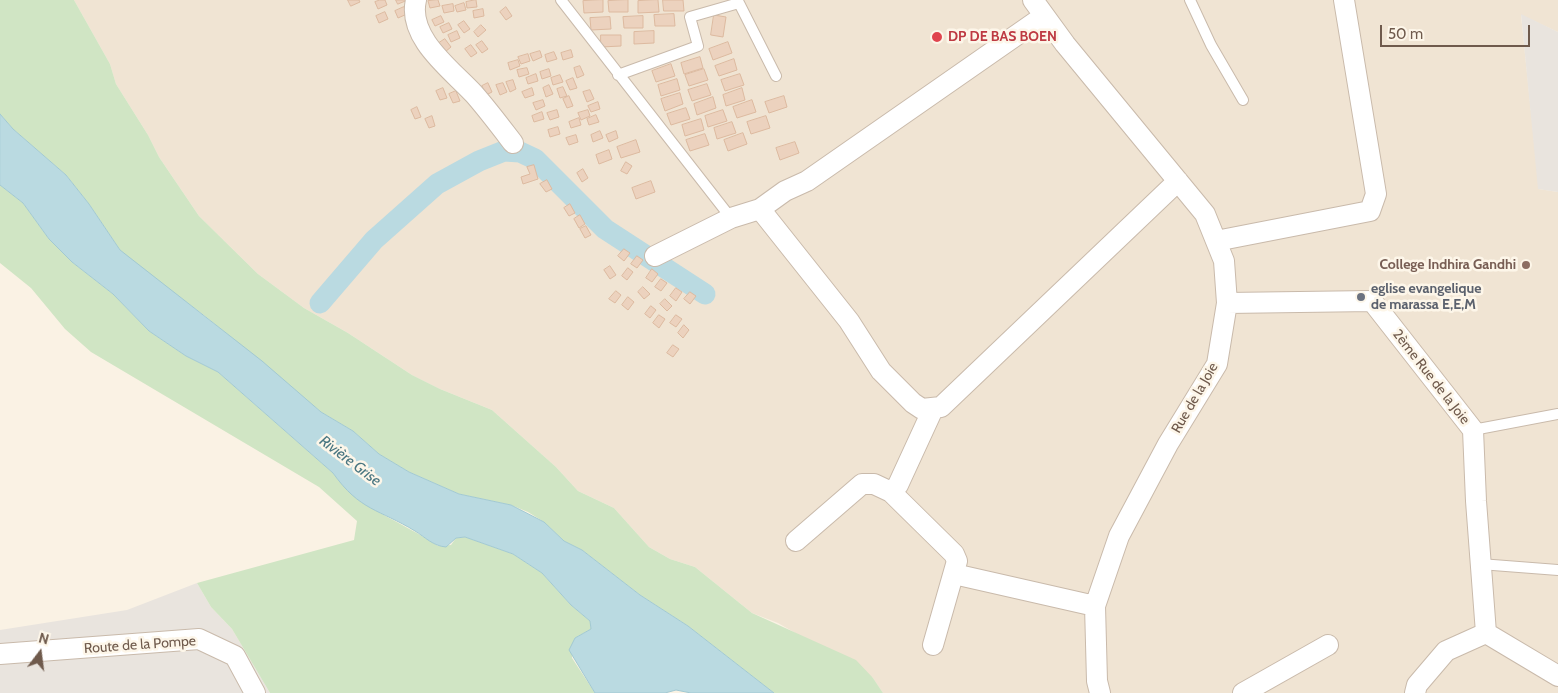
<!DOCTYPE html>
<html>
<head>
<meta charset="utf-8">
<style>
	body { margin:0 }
	#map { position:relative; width:1558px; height:693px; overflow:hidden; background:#faf2e4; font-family:Cabin,sans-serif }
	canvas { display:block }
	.north { position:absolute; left:15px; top:628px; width:50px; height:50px; -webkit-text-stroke:4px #fdf6e9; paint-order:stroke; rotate:15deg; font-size:14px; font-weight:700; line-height:20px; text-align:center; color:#6f5a4c }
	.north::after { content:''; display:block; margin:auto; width:18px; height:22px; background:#6f5a4c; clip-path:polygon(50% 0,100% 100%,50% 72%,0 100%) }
	.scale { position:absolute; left:1380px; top:25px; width:150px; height:22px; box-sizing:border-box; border:2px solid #6f5a4c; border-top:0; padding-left:6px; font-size:15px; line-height:18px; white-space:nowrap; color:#6f5a4c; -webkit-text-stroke:4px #fdf6e9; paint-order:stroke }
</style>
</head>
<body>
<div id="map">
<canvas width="1558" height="693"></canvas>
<div class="north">N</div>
<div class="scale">50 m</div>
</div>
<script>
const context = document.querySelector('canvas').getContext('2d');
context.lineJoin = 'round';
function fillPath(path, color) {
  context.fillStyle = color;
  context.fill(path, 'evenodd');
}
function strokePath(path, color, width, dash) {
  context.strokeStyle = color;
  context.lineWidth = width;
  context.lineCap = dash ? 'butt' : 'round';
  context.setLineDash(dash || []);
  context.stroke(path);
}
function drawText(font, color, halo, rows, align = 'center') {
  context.font = font + ' Cabin,sans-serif';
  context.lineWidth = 5;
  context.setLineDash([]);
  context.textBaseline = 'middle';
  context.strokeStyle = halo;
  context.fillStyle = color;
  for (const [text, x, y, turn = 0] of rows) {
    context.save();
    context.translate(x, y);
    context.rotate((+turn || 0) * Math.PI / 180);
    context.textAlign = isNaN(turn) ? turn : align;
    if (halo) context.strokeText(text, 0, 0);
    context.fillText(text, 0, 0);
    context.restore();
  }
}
fillPath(new Path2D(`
	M74 0H1558V32L1521 15 1539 189 1558 192V693H883L873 678 778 623 752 613 695 567 670 559 649 547 614 508 578 491 556 467 492 410 440 389 412 375 348 333 304 308 258 274 199 216 159 157 148 135 116 84 110 64Z`), '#f0e4d3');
fillPath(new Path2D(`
	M1521 14 1558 32V192L1538 189Z
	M197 583 211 607 232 629 270 693H0V630L127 610Z`), '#e9e4de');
fillPath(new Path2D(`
	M0 0H74L110 64 116 84 148 135 159 157 199 216 258 274 304 308 348 333 412 375 440 389 492 410 556 467 578 491 614 508 649 547 670 559 695 567 752 613 856 660 873 678 883 693H774L688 626 640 595 582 550 564 541 544 522 528 512 511 505 459 494 409 472 379 454 353 431 321 412 205 316 133 263 120 250 89 204 66 175 13 129 0 114Z
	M0 185 23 203 49 239 72 262 113 294 149 331 186 356 218 372 333 473C358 508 403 522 438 546L451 545 456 538 465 537 513 554 542 573 571 605 590 621 591 629 575 638 572 658 595 693H270L232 629 211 607 197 583 354 540 357 521 319 487 91 352 65 329 31 288 0 263Z`), '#d0e5c4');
const water = new Path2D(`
	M0 114 13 129 66 175 89 204 120 250 262 361 321 412 353 431 379 454 409 472 459 494 511 505 544 522 564 541 582 550 640 595 688 626 774 693H691L676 690 665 693H595L569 650 575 638 591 629 590 621 571 605 542 573 513 554 465 537 456 538 446 547C433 546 425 537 415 531 379 509 360 511 333 473L218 372 186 356 149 331 113 294 72 262 49 239 23 203 0 185Z`);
fillPath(water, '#badae1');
strokePath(water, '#a2c9d2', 1);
strokePath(new Path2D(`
	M320 303 374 240 437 184 479 161 504 151 520 152 535 159 605 229 705 294`), '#badae1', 21);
const building = new Path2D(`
	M348 0H359L360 2 351 6Z
	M380 0H385L387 5 378 9 375 2Z
	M396 0H408L398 4Z
	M438 0 440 6 430 8 428 1Z
	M476 0 477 7 467 8 466 2Z
	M603 0V12L584 13 583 1Z
	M628 0V12H609L608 1Z
	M658 0 659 12 638 13V1Z
	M663 0H683L684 11H664Z
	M464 3 466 10 457 12 455 6Z
	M453 4 454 11 444 13 442 6Z
	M404 7 407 14 398 18 395 11Z
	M506 7 512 16 506 20 500 12Z
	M483 9 484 16 474 18 473 11Z
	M385 12 388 19 379 23 376 16Z
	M674 14 675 26H655L654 15Z
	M714 15 726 17 723 37 711 35Z
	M441 16 444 22 435 26 432 20Z
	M643 16V28H624L623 17Z
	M610 17 611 29 591 30 590 18Z
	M464 21 470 29 464 33 458 25Z
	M449 23 452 29 443 33 440 27Z
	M481 25 486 30 478 37 474 32Z
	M457 31 460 38 451 42 448 35Z
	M654 31V43L634 44V32Z
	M601 35H621V46L601 47Z
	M445 39 451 47 445 52 439 43Z
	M482 41 488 49 482 53 476 45Z
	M728 42 732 53 713 60 709 49Z
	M471 45 477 53 471 57 465 49Z
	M571 50 573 57 563 60 561 53Z
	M540 51 542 57 533 61 530 54Z
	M554 52 557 59 547 62 545 55Z
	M528 54 530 61 521 64 518 57Z
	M700 57 703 68 684 74 681 63Z
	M734 59 737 70 719 76 715 66Z
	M518 60 520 66 510 70 508 63Z
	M671 64 675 76 656 82 652 71Z
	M580 66 584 75 577 78 574 68Z
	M527 68 529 74 519 77 517 70Z
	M549 69 551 76 542 79 540 72Z
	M704 69 708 80 689 86 685 75Z
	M536 74 538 81 528 84 526 78Z
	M740 74 744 85 725 91 721 80Z
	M560 75 563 82 553 85 551 78Z
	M573 78 577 88 570 90 566 81Z
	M677 79 680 90 661 96 658 85Z
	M513 80 516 89 510 92 506 82Z
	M488 83 492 92 486 95 482 86Z
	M503 83 507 92 500 95 496 85Z
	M707 84 711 95 692 101 688 90Z
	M549 85 553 94 546 97 543 88Z
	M563 87 567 96 560 98 557 89Z
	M443 88 447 98 440 100 436 91Z
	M532 88 534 95 525 98 522 92Z
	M742 88 745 100 726 106 723 95Z
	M590 90 594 99 587 102 583 92Z
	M456 91 460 101 453 103 449 94Z
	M680 93 683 104 665 111 661 99Z
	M569 96 573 106 567 108 563 99Z
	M784 96 787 107 769 113 765 102Z
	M713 97 716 108 697 115 694 104Z
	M543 100 545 106 536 110 533 103Z
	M752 100 756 112 737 118 733 107Z
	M598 102 600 109 591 112 588 106Z
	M417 107 421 117 415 119 411 110Z
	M686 108 690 119 671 125 667 114Z
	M557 110 559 117 550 120 547 113Z
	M588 110 590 116 581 120 578 113Z
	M723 110 727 121 708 127 705 116Z
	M542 112 544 119 534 122 532 116Z
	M596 115 599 122 589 125 587 119Z
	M432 116 435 126 429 128 425 119Z
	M766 116 770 128 751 134 747 122Z
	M579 118 581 125 571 128 569 122Z
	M701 119 704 130 685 136 682 125Z
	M732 122 736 133 717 139 714 128Z
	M558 127 560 134 550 137 548 130Z
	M600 131 603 138 593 142 591 135Z
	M616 131 618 138 609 142 606 135Z
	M743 133 747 144 728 151 724 140Z
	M705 134 709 145 690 151 686 140Z
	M576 135 578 142 569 145 566 138Z
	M636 140 640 152 621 158 617 147Z
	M795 142 799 153 780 160 776 148Z
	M609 150 612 159 599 164 596 155Z
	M626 162 632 166 627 174 621 171Z
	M534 165 538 179 523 184 521 177 530 174 527 167Z
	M583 169 588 178 582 182 577 173Z
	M547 180 552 189 546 192 540 184Z
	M651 181 655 192 636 199 632 188Z
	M570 204 575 213 569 216 564 208Z
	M580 215 585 224 579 228 574 219Z
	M586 226 591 235 585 238 580 229Z
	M624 249 630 253 624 261 618 256Z
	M637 256 643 260 637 268 631 264Z
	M610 266 616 275 610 279 604 270Z
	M628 268 633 272 627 280 622 276Z
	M652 269 658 274 652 282 646 278Z
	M661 279 667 283 661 291 655 287Z
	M643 287 650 294 644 299 638 292Z
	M676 288 682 292 676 301 670 296Z
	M616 291 621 295 615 303 609 299Z
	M690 292 696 296 690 304 684 299Z
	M628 297 634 302 628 310 622 305Z
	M665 299 672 306 667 311 660 304Z
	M651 306 656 310 650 318 645 314Z
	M659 315 665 319 659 328 653 323Z
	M676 315 682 319 676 327 670 323Z
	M684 325 689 330 683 338 678 333Z
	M673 345 679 349 673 357 667 353Z`);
fillPath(building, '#ecd2be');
strokePath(building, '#ddbaa0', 1);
const service = new Path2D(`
	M561 0 731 218
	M1190 0 1211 45 1243 100
	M618 75 698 46 690 17 739 3 776 76
	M1473 430 1558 414
	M1480 564 1558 570`);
const minor = new Path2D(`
	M416 0C407 38 452 70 474 94 488 110 500 126 513 143
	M1033 0 1065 44 1205 214 1224 261 1227 303 1217 364 1168 444 1119 536 1095 606 1097 681 1100 693
	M1044 16 807 181 785 191 760 209 849 321 881 371 913 403 922 409 941 407 1178 181
	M1216 241 1370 211 1376 194 1344 0
	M655 256 731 218 760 209
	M1227 303 1372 301 1473 430 1476 501 1486 633
	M891 492 954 554 957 561 933 645
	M796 541 862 484H874L891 492 898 485 933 409
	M954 574 1095 606
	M1486 633 1558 676
	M0 654 199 639 235 656 255 693
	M1243 693 1328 645
	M1415 693 1417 685 1446 651 1486 633`);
strokePath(service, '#c9baab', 12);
strokePath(minor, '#c9baab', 22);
strokePath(service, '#fff', 10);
strokePath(minor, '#fff', 20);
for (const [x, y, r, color] of [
	[937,37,6,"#e0444e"],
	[1526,265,5,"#8d6e63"],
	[1361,297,5,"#6b7280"]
]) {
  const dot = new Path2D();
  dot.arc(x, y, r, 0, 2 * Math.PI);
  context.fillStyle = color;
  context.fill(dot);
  strokePath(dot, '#fdf6e9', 2);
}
drawText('bold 14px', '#be3a42', '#fdf6e9', [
	["DP DE BAS BOEN",948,37]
], 'left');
drawText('bold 14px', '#785e54', '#fdf6e9', [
	["College Indhira Gandhi",1516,265]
], 'right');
drawText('bold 14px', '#5b616d', '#fdf6e9', [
	["eglise evangelique",1371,289],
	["de marassa E,E,M",1371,305]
], 'left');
drawText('14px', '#6f5a4c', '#fdf6e9', [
	["2ème Rue de la Joie",1431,377,52],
	["Rue de la Joie",1195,398,-60],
	["Route de la Pompe",140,645,-4]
]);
drawText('italic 15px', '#487580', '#fdf6e9', [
	["Rivière Grise",350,461,37]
]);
</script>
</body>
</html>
